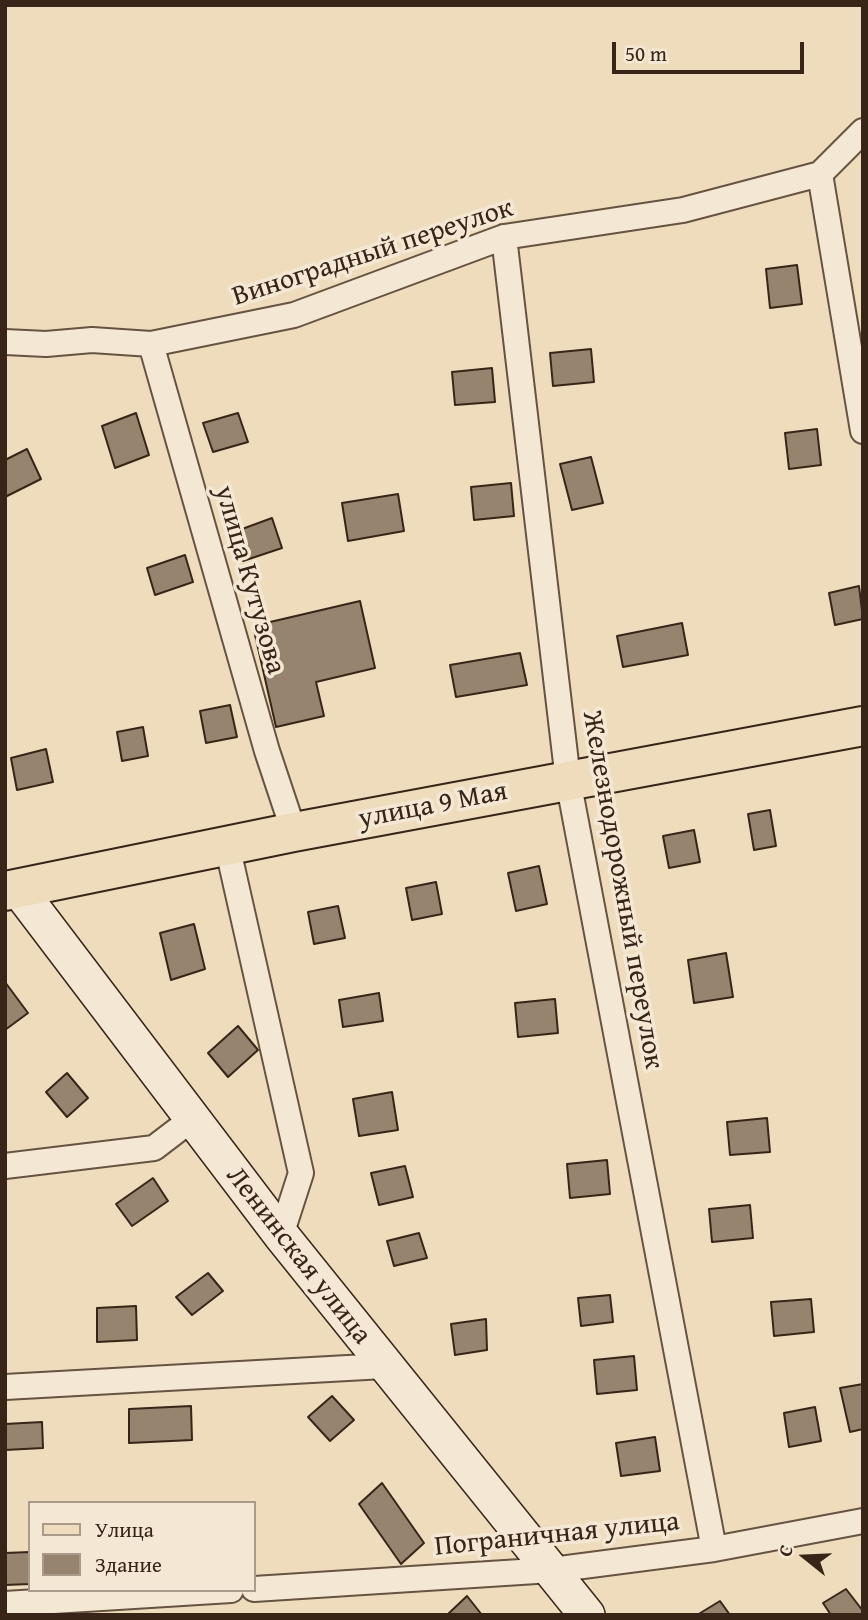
<!DOCTYPE html>
<html>
<head>
<meta charset="utf-8">
<style>
	body { margin:0 }
	#map { position:relative; width:868px; height:1620px; overflow:hidden; background:#eedcbd; font-family:"Gentium Book Plus",serif }
	canvas { display:block }
	.frame { position:absolute; inset:0; border:7px solid #392518; pointer-events:none }
	.legend { position:absolute; left:28px; top:1501px; width:228px; height:91px; box-sizing:border-box; background:#f4e8d4; border:2px solid #a99a89; margin:0; padding:9px 12px; list-style:none; font-size:21px; color:#392518 }
	.legend li { display:flex; align-items:center; gap:14px; height:35px }
	.legend b { width:35px; border:2px solid #a99a89 }
	.north { position:absolute; left:770px; top:1522px; width:70px; height:70px; -webkit-text-stroke:5px #f4e8d4; paint-order:stroke; rotate:288deg; font-size:19px; font-weight:700; line-height:28px; text-align:center; color:#392518 }
	.north::after { content:''; display:block; margin:auto; width:24px; height:32px; background:#392518; clip-path:polygon(50% 0,100% 100%,50% 72%,0 100%) }
	.scale { position:absolute; left:612px; top:42px; width:192px; height:32px; box-sizing:border-box; border:4px solid #392518; border-top:0; padding-left:9px; font-size:21px; line-height:24px; white-space:nowrap; color:#392518; -webkit-text-stroke:5px #f4e8d4; paint-order:stroke }
</style>
</head>
<body>
<div id="map">
<canvas width="868" height="1620"></canvas>
<div class="frame"></div>
<ul class="legend">
<li><b style="height:9px;background:#eedcbd"></b>Улица</li>
<li><b style="height:19px;background:#97846e"></b>Здание</li>
</ul>
<div class="north">С</div>
<div class="scale">50 m</div>
</div>
<script>
const context = document.querySelector('canvas').getContext('2d');
context.lineJoin = 'round';
function fillPath(path, color) {
  context.fillStyle = color;
  context.fill(path, 'evenodd');
}
function strokePath(path, color, width, dash) {
  context.strokeStyle = color;
  context.lineWidth = width;
  context.lineCap = dash ? 'butt' : 'round';
  context.setLineDash(dash || []);
  context.stroke(path);
}
function drawText(font, color, halo, rows, align = 'center') {
  context.font = font + ' "Gentium Book Plus",serif';
  context.lineWidth = 7;
  context.setLineDash([]);
  context.textBaseline = 'middle';
  context.strokeStyle = halo;
  context.fillStyle = color;
  for (const [text, x, y, turn = 0] of rows) {
    context.save();
    context.translate(x, y);
    context.rotate((+turn || 0) * Math.PI / 180);
    context.textAlign = isNaN(turn) ? turn : align;
    if (halo) context.strokeText(text, 0, 0);
    context.fillText(text, 0, 0);
    context.restore();
  }
}
const building = new Path2D(`
	M797 265 802 304 770 308 766 269Z
	M591 349 594 382 553 386 550 353Z
	M492 368 495 402 455 405 452 372Z
	M136 413 149 455 115 468 102 426Z
	M238 413 248 442 213 452 203 423Z
	M817 429 821 465 789 469 785 433Z
	M27 449 41 479 5 497V460Z
	M591 457 603 503 572 510 560 464Z
	M511 483 514 516 474 520 471 487Z
	M398 494 404 531 348 541 342 503Z
	M272 518 282 548 243 561 234 532Z
	M185 555 193 582 155 595 147 568Z
	M859 586 863 619 835 625 829 593Z
	M360 601 375 668 316 682 324 716 276 727 253 626Z
	M682 623 688 655 623 667 617 636Z
	M520 653 527 685 456 697 450 665Z
	M230 705 237 737 206 743 200 711Z
	M143 727 148 756 122 761 117 732Z
	M46 749 53 782 17 790 11 758Z
	M770 810 776 846 754 850 748 814Z
	M694 830 700 862 669 868 663 836Z
	M539 866 547 904 516 911 508 873Z
	M436 882 442 914 412 920 406 888Z
	M338 906 345 938 314 944 308 912Z
	M194 924 205 969 171 980 160 933Z
	M726 953 733 997 694 1003 688 960Z
	M5 982 28 1013 5 1030Z
	M379 993 383 1021 343 1027 339 1000Z
	M555 999 558 1033 518 1037 515 1003Z
	M238 1026 258 1050 228 1077 208 1053Z
	M67 1073 88 1098 67 1117 46 1092Z
	M392 1092 398 1130 359 1136 353 1099Z
	M767 1118 770 1152 730 1155 727 1122Z
	M607 1160 610 1194 570 1198 567 1164Z
	M405 1166 413 1197 379 1205 371 1173Z
	M153 1178 168 1201 132 1226 116 1204Z
	M750 1205 753 1238 712 1242 709 1209Z
	M419 1233 427 1258 394 1266 387 1241Z
	M208 1273 223 1291 192 1315 176 1297Z
	M610 1295 613 1322 581 1326 578 1298Z
	M811 1299 814 1332 774 1336 771 1302Z
	M136 1306 137 1340 97 1342V1308Z
	M486 1319 487 1350 455 1355 451 1324Z
	M634 1356 637 1390 597 1394 594 1360Z
	M863 1384V1429L850 1432 840 1388Z
	M332 1396 354 1420 330 1441 308 1417Z
	M191 1406 192 1440 129 1443V1409Z
	M815 1407 821 1441 789 1447 784 1413Z
	M42 1422 43 1448 5 1450V1424Z
	M655 1437 660 1471 621 1476 616 1443Z
	M382 1483 424 1543 401 1564 359 1504Z
	M30 1552V1584L5 1585V1553Z
	M846 1589 863 1611V1615H831L823 1603Z
	M467 1596 482 1615H447Z
	M720 1601 730 1615H697Z`);
fillPath(building, '#97846e');
strokePath(building, '#392518', 2);
const minor = new Path2D(`
	M820 174 863 431
	M504 237 568 780 714 1549
	M5 342 46 344 92 340 151 344 294 315 504 237 683 210 820 174 863 131
	M151 344 267 751 294 832
	M227 845 301 1173 281 1235
	M5 1166 154 1148 192 1119
	M5 1387 384 1366
	M254 1589 552 1570 714 1549 863 1521
	M5 1604 231 1590`);
const secondary = new Path2D(`
	M19 890 281 1235 587 1615`);
const primary = new Path2D(`
	M5 891 294 832 863 726`);
strokePath(minor, '#665341', 28);
strokePath(secondary, '#392518', 38);
strokePath(primary, '#392518', 42);
strokePath(minor, '#f4e8d4', 24);
strokePath(secondary, '#f4e8d4', 35);
strokePath(primary, '#eedcbd', 38);
drawText('28px', '#392518', '#f4e8d4', [
	["Виноградный переулок",373,253,-18],
	["улица Кутузова",249,580,74],
	["улица 9 Мая",433,806,-11],
	["Железнодорожный переулок",622,890,80],
	["Ленинская улица",298,1256,52],
	["Пограничная улица",557,1535,-6]
]);
</script>
</body>
</html>
